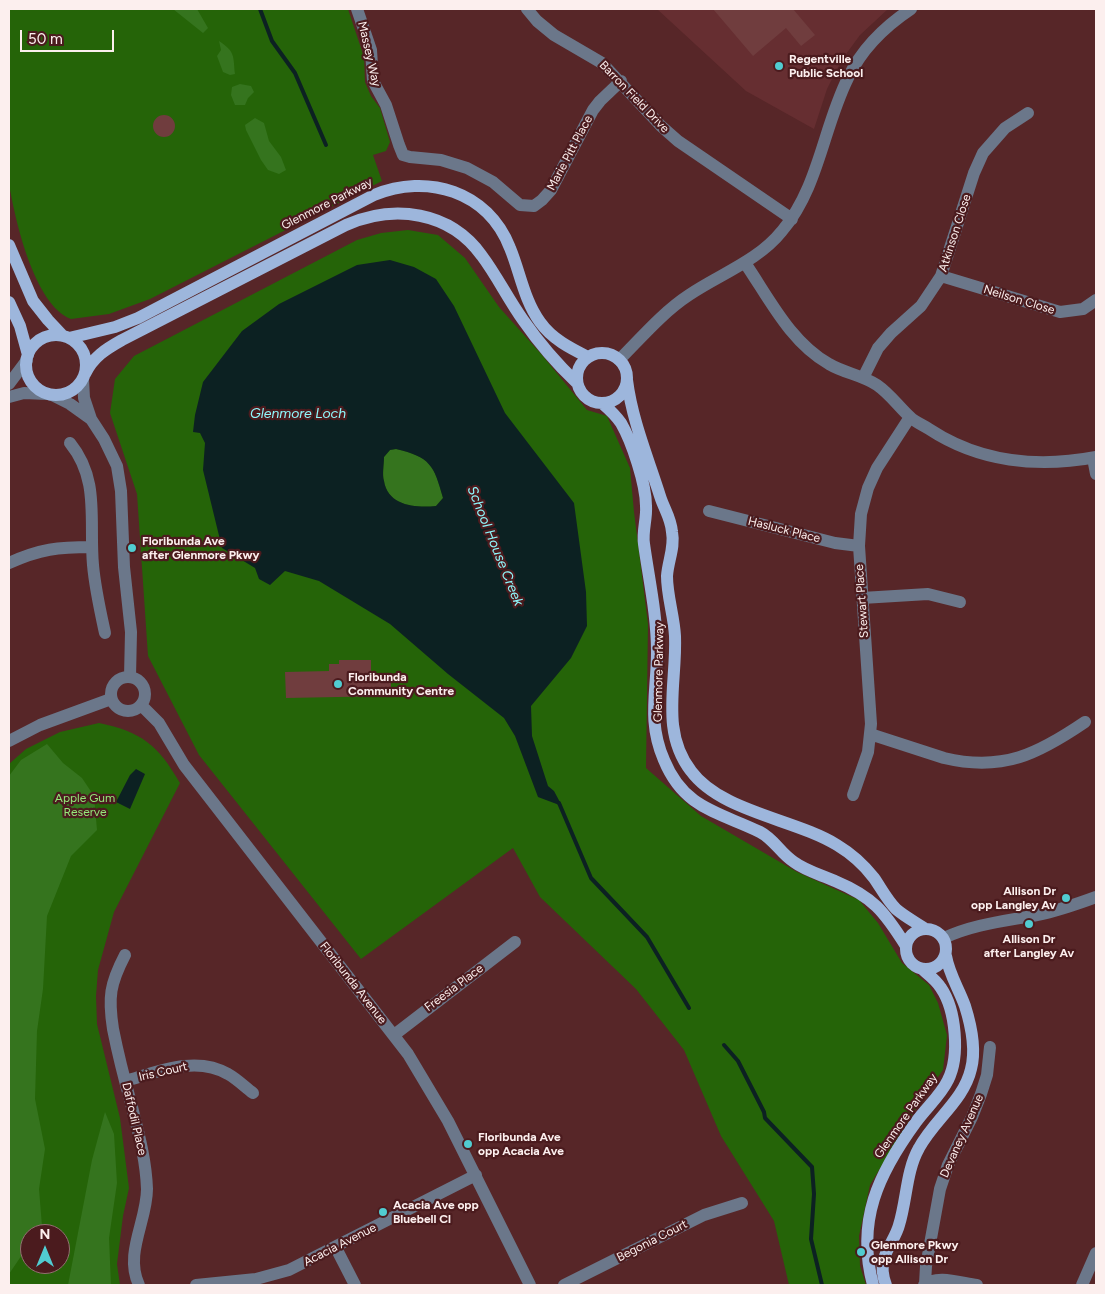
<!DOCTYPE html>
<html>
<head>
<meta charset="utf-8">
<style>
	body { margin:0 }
	#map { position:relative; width:1105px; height:1294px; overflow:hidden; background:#572628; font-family:Figtree,sans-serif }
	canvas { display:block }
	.frame { position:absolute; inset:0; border:10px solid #fcefee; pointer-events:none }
	.north { position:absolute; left:20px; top:1224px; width:50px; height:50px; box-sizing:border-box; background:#4b1b1e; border:1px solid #927071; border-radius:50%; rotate:0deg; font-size:14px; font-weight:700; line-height:20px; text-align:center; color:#fcefee }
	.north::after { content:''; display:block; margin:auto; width:18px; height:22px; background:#51ccd1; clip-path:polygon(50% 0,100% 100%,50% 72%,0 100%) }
	.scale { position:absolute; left:20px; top:30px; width:94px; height:22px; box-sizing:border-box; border:2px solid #fcefee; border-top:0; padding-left:6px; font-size:15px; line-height:18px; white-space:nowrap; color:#fcefee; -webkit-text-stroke:4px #4b1b1e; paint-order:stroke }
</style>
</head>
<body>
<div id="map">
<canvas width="1105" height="1294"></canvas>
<div class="frame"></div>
<div class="north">N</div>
<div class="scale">50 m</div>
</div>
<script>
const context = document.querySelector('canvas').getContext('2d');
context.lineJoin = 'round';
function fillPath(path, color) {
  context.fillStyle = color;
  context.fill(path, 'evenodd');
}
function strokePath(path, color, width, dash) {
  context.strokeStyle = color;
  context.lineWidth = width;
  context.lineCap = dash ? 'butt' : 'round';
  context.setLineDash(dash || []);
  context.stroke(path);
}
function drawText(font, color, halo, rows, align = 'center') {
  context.font = font + ' Figtree,sans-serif';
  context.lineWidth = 4.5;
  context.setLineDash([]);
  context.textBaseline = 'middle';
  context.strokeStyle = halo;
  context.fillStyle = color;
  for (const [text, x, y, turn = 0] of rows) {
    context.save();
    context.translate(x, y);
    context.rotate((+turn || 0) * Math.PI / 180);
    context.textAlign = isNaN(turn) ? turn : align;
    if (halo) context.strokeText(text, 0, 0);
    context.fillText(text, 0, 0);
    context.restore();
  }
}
fillPath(new Path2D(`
	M657 9H888L860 35 841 61 827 89 814 129 746 91Z`), '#662e31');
fillPath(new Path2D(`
	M9 9H348L364 57 365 82 371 96 380 108 390 142 386 151 373 155 382 181 150 299 109 314 71 319C34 305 15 219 9 184Z
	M408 230 438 235 465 258 499 307 542 355 587 410 607 416 630 468 634 512 648 624 646 768 701 816 797 872 859 900 878 923 902 963 929 985 938 1003 947 1035 943 1070 921 1100 870 1185 859 1236 860 1266 866 1285H789L774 1221 721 1136 684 1050 636 989 540 897 513 848 361 959 199 755 148 656 137 494 110 413 115 379 134 356 357 240 381 233Z
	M99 723C142 732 158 745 180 783L114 912 98 970 96 996 97 1024 120 1118 129 1188 123 1216 117 1264 120 1285H9V764L26 749 60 732ZM30 1234H60V1264H30Z`), '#256408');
fillPath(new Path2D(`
	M173 9H197L208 28 203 33Z
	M219 41C236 52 233 57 235 74L230 75 223 72 217 56 221 50Z
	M240 84 251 86 254 92 248 98 245 105H235L231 95 232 87Z
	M255 118 264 123 269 141 281 157 286 170 279 174 268 170 261 160 246 130 245 125Z
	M396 449C431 457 434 465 443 498L436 506C415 508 388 506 384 481 382 474 384 465 384 457L390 450Z
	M47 744 63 763 82 778 94 796 97 830 71 856 47 916 43 989 37 1031 35 1099 45 1149 39 1189 42 1226 37 1234H30V1243L9 1274V776L21 760Z
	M105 1112 114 1134 117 1183 109 1238 111 1285H68L92 1160Z`), '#35741e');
fillPath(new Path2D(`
	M390 260 414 267 436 279 454 306 505 413 574 503 586 592 587 626 571 658 531 706 532 736 548 786 554 791 562 806 538 797 515 736 504 718 448 674 390 624 319 581 285 571 270 585 259 579 255 568 222 548 203 470 205 443 200 433 193 432 195 415 203 382 242 331 279 304 357 265ZM396 449C430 457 434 465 443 498L436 506C416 508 388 506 384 481 382 474 384 465 384 457L390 450Z
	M136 769 145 774 130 809 116 802 130 775Z`), '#0c2122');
strokePath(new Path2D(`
	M260 9 272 41 295 73 326 145
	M559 803 591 878 647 937 689 1008
	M724 1045 738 1061 764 1112 765 1118 812 1167 814 1194 811 1239 822 1285`), '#0c2122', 4);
fillPath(new Path2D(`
	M713 9H793L815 35 801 46 786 28 753 56Z
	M153 126a11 11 0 1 1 22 0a11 11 0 1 1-22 0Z
	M339 660H371V674H391V696L286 698 285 672 329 671V664H339Z`), '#703d3e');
strokePath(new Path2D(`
	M357 9 371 50 373 81 386 105 399 145 403 155 410 157 441 160 467 168 493 182 520 205 534 206 542 200 551 190 593 110 600 101 621 81
	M527 9 537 21 554 35 602 63 661 126 678 141 792 219
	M745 263C769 298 790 342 829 364 844 373 862 375 877 385 890 394 899 407 910 417 915 422 923 425 929 429 979 462 1038 468 1096 457
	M941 276 1060 312 1083 309 1096 300
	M619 360C641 338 663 312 689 295 720 274 758 261 782 231 819 187 823 128 848 78 862 48 884 27 911 9
	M863 378 878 348 891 333 921 306 941 276 974 173 983 153 1005 128 1028 113
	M83 379 84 398 91 419
	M9 384 27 360
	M52 395 70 404 91 419 104 439 117 466 121 491 124 567 131 632 130 677
	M9 397 24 393 47 394
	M70 443C100 480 89 520 93 565 95 588 100 610 105 633
	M1093 458 1096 474
	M709 511 835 543 859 546
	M9 563C40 549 58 547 92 547
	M862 598 928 594 960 602
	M111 694a17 17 0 1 1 34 0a17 17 0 1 1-34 0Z
	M141 705 159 723 184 765 408 1054 448 1121 530 1285
	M870 734 944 758C1003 772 1038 754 1085 722
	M9 741 40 725 111 699
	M853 795 868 752 871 724 859 546 861 514 868 488 877 468 910 417
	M944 938C974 924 1006 921 1037 915 1057 911 1077 904 1096 897
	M125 955C110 984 108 997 113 1029 118 1054 124 1078 131 1103 138 1131 146 1159 147 1189 147 1221 124 1254 139 1285
	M394 1035 515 942
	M125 1081C157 1072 196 1055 228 1074 237 1079 245 1087 253 1093
	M336 1248 355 1285
	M925 1284 926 1266 940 1189 948 1165 972 1117 981 1094 987 1075 990 1047
	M196 1285 256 1279 289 1270 476 1175
	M564 1285 704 1215 742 1203
	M924 1285C937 1274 961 1283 977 1285
	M1082 1285 1096 1253`), '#6b778a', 12);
strokePath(new Path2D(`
	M9 245 33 301 48 320 63 336
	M9 302 20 326 28 355
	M26 365a30 30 0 1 1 60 0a30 30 0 1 1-60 0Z
	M69 338 115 327 138 318 374 195C427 173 488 191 510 248 520 272 524 300 540 322 552 339 570 348 588 357
	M577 378a25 25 0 1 1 50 0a25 25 0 1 1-50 0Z
	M85 374C93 357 106 349 122 340L346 225C394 204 450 211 482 256 497 276 508 299 523 320 539 343 556 363 577 383
	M627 380C632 420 648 458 660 496 664 509 671 518 672 532 675 547 668 561 667 576 667 596 674 616 675 636 677 683 660 731 691 771 721 812 795 819 837 845 852 854 864 865 874 878 881 888 887 900 896 909 904 916 915 922 924 928
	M603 404C610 410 616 416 621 423 632 442 646 484 646 506 647 519 642 531 644 544 649 580 657 615 657 652 657 692 647 721 664 760 684 809 719 812 760 832 774 839 781 854 794 862 806 871 822 875 835 881 873 897 884 911 906 946
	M906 949a20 20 0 1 1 40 0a20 20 0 1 1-40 0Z
	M873 1285C856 1221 878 1174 916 1122 926 1108 941 1095 948 1080 960 1056 956 1010 941 988 936 980 929 975 922 969
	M886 1285C883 1277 881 1268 884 1259 887 1247 896 1237 899 1225 907 1199 906 1171 919 1148 934 1120 964 1100 971 1069 976 1050 971 1025 965 1006 959 989 949 974 946 956`), '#9db6dc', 12);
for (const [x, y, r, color] of [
	[779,66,5,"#51ccd1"],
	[132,548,5,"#51ccd1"],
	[338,684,5,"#51ccd1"],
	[1066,898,5,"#51ccd1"],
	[1029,924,5,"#51ccd1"],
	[468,1144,5,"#51ccd1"],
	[383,1212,5,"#51ccd1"],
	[861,1252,5,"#51ccd1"]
]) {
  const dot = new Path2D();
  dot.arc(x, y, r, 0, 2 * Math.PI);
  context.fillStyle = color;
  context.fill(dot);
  strokePath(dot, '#4b1b1e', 2);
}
drawText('12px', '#fcefee', '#4b1b1e', [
	["Massey Way",369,54,77],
	["Barron Field Drive",634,97,46],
	["Marie Pitt Place",570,153,-62],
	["Glenmore Parkway",327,204,-27],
	["Atkinson Close",955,233,-72],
	["Neilson Close",1019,300,17],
	["Hasluck Place",784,530,14],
	["Stewart Place",862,601,-94],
	["Glenmore Parkway",659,672,-89],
	["Floribunda Avenue",353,983,52],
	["Freesia Place",454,988,-37],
	["Iris Court",163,1072,-13],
	["Glenmore Parkway",906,1116,-55],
	["Daffodil Place",134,1119,77],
	["Devaney Avenue",962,1136,-66],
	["Begonia Court",652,1241,-27],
	["Acacia Avenue",340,1245,-27]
]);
drawText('bold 12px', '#fcefee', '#4b1b1e', [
	["Regentville",789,59],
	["Public School",789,73],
	["Floribunda Ave",142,541],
	["after Glenmore Pkwy",142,555],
	["Floribunda",348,677],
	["Community Centre",348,691],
	["Allison Dr",1056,891,"right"],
	["opp Langley Av",1056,905,"right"],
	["Allison Dr",1029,939,"center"],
	["after Langley Av",1029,953,"center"],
	["Floribunda Ave",478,1137],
	["opp Acacia Ave",478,1151],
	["Acacia Ave opp",393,1205],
	["Bluebell Cl",393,1219],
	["Glenmore Pkwy",871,1245],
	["opp Allison Dr",871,1259]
], 'left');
drawText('12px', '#95e87b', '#4b1b1e', [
	["Apple Gum",85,798],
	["Reserve",85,812]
]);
drawText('italic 14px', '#8ef9fd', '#4b1b1e', [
	["Glenmore Loch",298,414],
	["School House Creek",495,546,68]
]);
</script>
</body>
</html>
